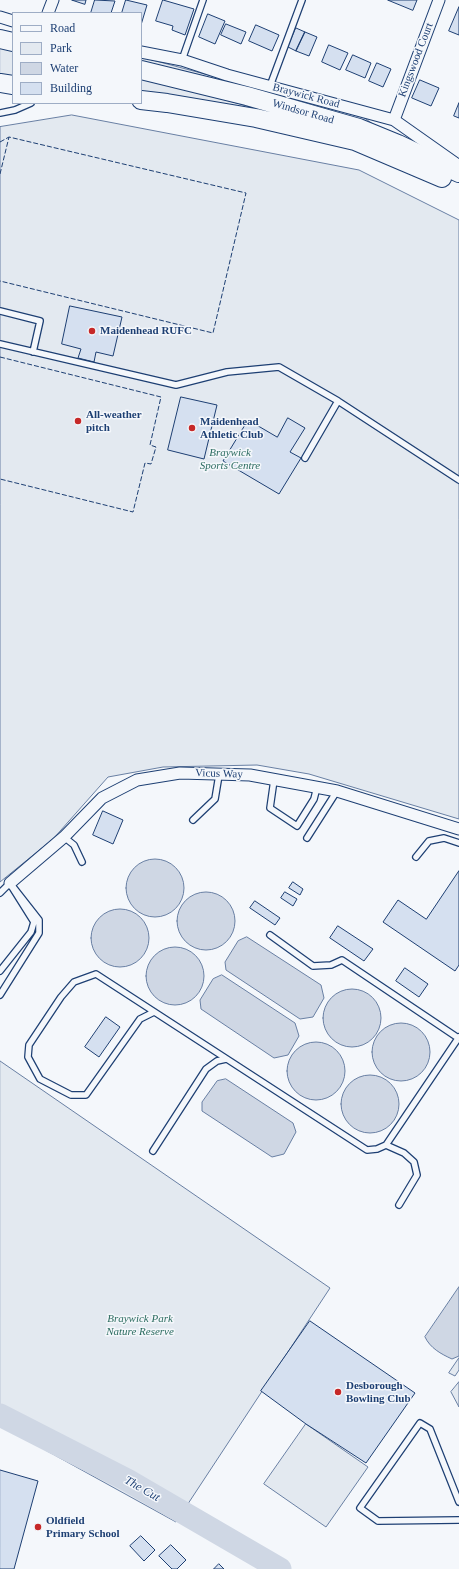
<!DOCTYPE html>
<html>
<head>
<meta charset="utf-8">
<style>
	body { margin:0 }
	#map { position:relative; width:459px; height:1569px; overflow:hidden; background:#f4f7fb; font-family:"Times New Roman",serif }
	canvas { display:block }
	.legend { position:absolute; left:12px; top:12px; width:130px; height:92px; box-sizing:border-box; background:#f4f7fb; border:1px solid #9eadc5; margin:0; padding:5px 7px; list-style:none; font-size:12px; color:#1d3f73 }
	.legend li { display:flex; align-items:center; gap:8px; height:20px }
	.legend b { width:20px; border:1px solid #9eadc5 }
</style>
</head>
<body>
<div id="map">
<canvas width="459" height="1569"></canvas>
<ul class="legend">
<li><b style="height:5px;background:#f4f7fb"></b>Road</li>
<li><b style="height:11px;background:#e3e9f0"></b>Park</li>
<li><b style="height:11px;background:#cfd7e4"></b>Water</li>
<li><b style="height:11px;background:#d5e0f0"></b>Building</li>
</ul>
</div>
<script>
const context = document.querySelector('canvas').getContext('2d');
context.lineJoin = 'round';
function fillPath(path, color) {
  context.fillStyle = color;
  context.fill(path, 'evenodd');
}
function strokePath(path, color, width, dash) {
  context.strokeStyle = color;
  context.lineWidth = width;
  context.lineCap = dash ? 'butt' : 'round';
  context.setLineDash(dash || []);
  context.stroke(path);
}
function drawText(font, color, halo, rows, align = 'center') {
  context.font = font + ' "Times New Roman",serif';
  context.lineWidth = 3;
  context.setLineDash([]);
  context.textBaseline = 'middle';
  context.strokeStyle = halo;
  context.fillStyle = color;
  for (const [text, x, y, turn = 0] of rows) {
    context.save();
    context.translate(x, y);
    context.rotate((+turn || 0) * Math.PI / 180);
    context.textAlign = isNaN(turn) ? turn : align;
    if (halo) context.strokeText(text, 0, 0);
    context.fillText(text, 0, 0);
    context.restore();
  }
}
const green = new Path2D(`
	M0 46 13 49V78L0 76Z
	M141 57 362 116 374 125 141 62Z
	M141 77 321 126 141 95Z
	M72 115 359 170 459 220V819L309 774 257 765 163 767 108 777 53 839 0 882V127Z
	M0 1061 330 1288 176 1522 0 1425Z
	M459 1358V1370L455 1376 449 1373Z
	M459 1382V1407L451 1392Z
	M306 1424 368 1467 326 1527 264 1484Z`);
fillPath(green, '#e3e9f0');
strokePath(green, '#687fa3', 1);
const water = new Path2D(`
	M126 888a29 29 0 1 1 58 0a29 29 0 1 1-58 0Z
	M177 921a29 29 0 1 1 58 0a29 29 0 1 1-58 0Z
	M91 938a29 29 0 1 1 58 0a29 29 0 1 1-58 0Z
	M247 937 321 985 324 998 313 1017 300 1019 226 970 225 962 238 941Z
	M146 976a29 29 0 1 1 58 0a29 29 0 1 1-58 0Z
	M222 975 295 1023 299 1036 288 1055 274 1058 201 1009 200 1000 213 979Z
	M323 1018a29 29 0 1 1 58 0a29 29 0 1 1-58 0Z
	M372 1052a29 29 0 1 1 58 0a29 29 0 1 1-58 0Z
	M287 1071a29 29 0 1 1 58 0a29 29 0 1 1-58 0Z
	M341 1104a29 29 0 1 1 58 0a29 29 0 1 1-58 0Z
	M226 1079 293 1123 296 1132 284 1154 272 1157 202 1111V1102L217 1081Z
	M459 1287V1356L452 1359C441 1354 430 1348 425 1337Z`);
fillPath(water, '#cfd7e4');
strokePath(water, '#687fa3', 1);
strokePath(new Path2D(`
	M0 1415 127 1480 280 1569`), '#cfd7e4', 23);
const building = new Path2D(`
	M72 0H86L85 4Z
	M95 0 115 1 111 13H91Z
	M126 0 147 5 141 25V13H122Z
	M163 0 194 9 185 35 172 30 173 26 156 21Z
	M388 0H417L413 10Z
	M459 7V35L449 31Z
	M208 14 225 21 215 44 199 37Z
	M226 24 246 32 241 44 221 35Z
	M256 25 279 35 272 51 249 41Z
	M296 28 305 32 296 51 288 47Z
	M305 32 317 37 309 56 296 51Z
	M329 45 348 53 340 70 322 62Z
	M353 55 371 63 365 78 346 70Z
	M377 63 391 69 383 87 369 81Z
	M420 80 439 88 431 106 412 98Z
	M459 103V118L454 116Z
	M70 306 122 317 113 356 96 352 94 362 78 358 81 349 62 344Z
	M181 397 217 405 204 459 168 450Z
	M288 418 305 428 290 452 301 458 279 494 223 461 248 420 277 437Z
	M103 811 123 820 113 844 93 835Z
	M459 871V965L455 971 383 922 398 900 426 919Z
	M293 882 303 889 300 895 289 888Z
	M285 892 297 899 293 906 281 898Z
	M255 901 280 918 275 925 250 908Z
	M338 926 373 949 364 961 330 938Z
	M405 968 428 984 419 997 396 981Z
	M106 1017 120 1027 99 1057 85 1047Z
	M310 1321 415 1393 366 1463 306 1424 261 1391Z
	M0 1470 38 1481 14 1569H0Z
	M141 1536 155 1550 144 1561 130 1546Z
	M171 1545 186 1560 177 1569H172L159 1556Z
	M219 1564 224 1569H214Z`);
fillPath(building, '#d5e0f0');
strokePath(building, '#1d3f73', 1);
const service = new Path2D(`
	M182 60 203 0
	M270 86 302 0
	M0 113 15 110 31 103
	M0 311 40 321 33 352
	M0 344 176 385 227 372 279 367 338 401 305 458
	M338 401 459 480
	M274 780 270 808 297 826 314 799 317 787
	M193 820 215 799 219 775
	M64 837 74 845 82 862
	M307 838 337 791
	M416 857 429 841 444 838 459 843
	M0 893 10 883
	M270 935 313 966 331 965 342 960 458 1038
	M0 971 31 932 34 922 12 887
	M0 995 39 933V920L10 883
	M154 1012 140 1019 86 1095H71L40 1079 28 1057 29 1045 61 997 74 982 96 974 367 1150 377 1149 386 1145 459 1037
	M386 1145 404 1153 414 1162 417 1175 399 1205
	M153 1151 206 1069 217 1061 226 1059
	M459 1502 430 1429 420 1423 360 1508 378 1521 459 1520`);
const minor = new Path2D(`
	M48 13 53 0
	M0 17 13 21
	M141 52 182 60 227 75 394 120 455 163
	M394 120 439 0
	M10 883 64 837 102 798 137 780 180 773 250 775 337 791 459 829`);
const primary = new Path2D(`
	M0 39 13 42
	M141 70 247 96 359 128 398 144 459 173
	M0 83 13 85
	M141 100 167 103 256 118 355 141 442 178`);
strokePath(service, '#1d3f73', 8);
strokePath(minor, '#1d3f73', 13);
strokePath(primary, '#1d3f73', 20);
strokePath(service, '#f4f7fb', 5.5);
strokePath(minor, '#f4f7fb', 11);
strokePath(primary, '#f4f7fb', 18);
strokePath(new Path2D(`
	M0 142 9 137
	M0 174 9 137 246 193 213 333 0 281
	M0 357 161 397 150 445 156 447 151 464 145 463 133 512 0 479`), '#1d3f73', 1, [5, 2]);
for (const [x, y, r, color] of [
	[92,331,4,"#c62828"],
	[78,421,4,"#c62828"],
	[192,428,4,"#c62828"],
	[338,1392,4,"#c62828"],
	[38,1527,4,"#c62828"]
]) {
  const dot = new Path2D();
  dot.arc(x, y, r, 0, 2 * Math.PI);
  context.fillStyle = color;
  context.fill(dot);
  strokePath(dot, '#f4f7fb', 1.5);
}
drawText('11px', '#1d3f73', '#f4f7fb', [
	["Kingswood Court",416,60,-69],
	["Braywick Road",306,96,15],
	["Windsor Road",303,112,16],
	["Vicus Way",219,774,2]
]);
drawText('bold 11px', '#1d3f73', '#f4f7fb', [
	["Maidenhead RUFC",100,331],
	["All-weather",86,415],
	["pitch",86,428],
	["Maidenhead",200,422],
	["Athletic Club",200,435],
	["Desborough",346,1386],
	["Bowling Club",346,1399],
	["Oldfield",46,1521],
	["Primary School",46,1534]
], 'left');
drawText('italic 11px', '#2c6c60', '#f4f7fb', [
	["Braywick",230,453],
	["Sports Centre",230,466],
	["Braywick Park",140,1319],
	["Nature Reserve",140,1332]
]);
drawText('italic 12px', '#1d3f73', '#f4f7fb', [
	["The Cut",142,1489,30]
]);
</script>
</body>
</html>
